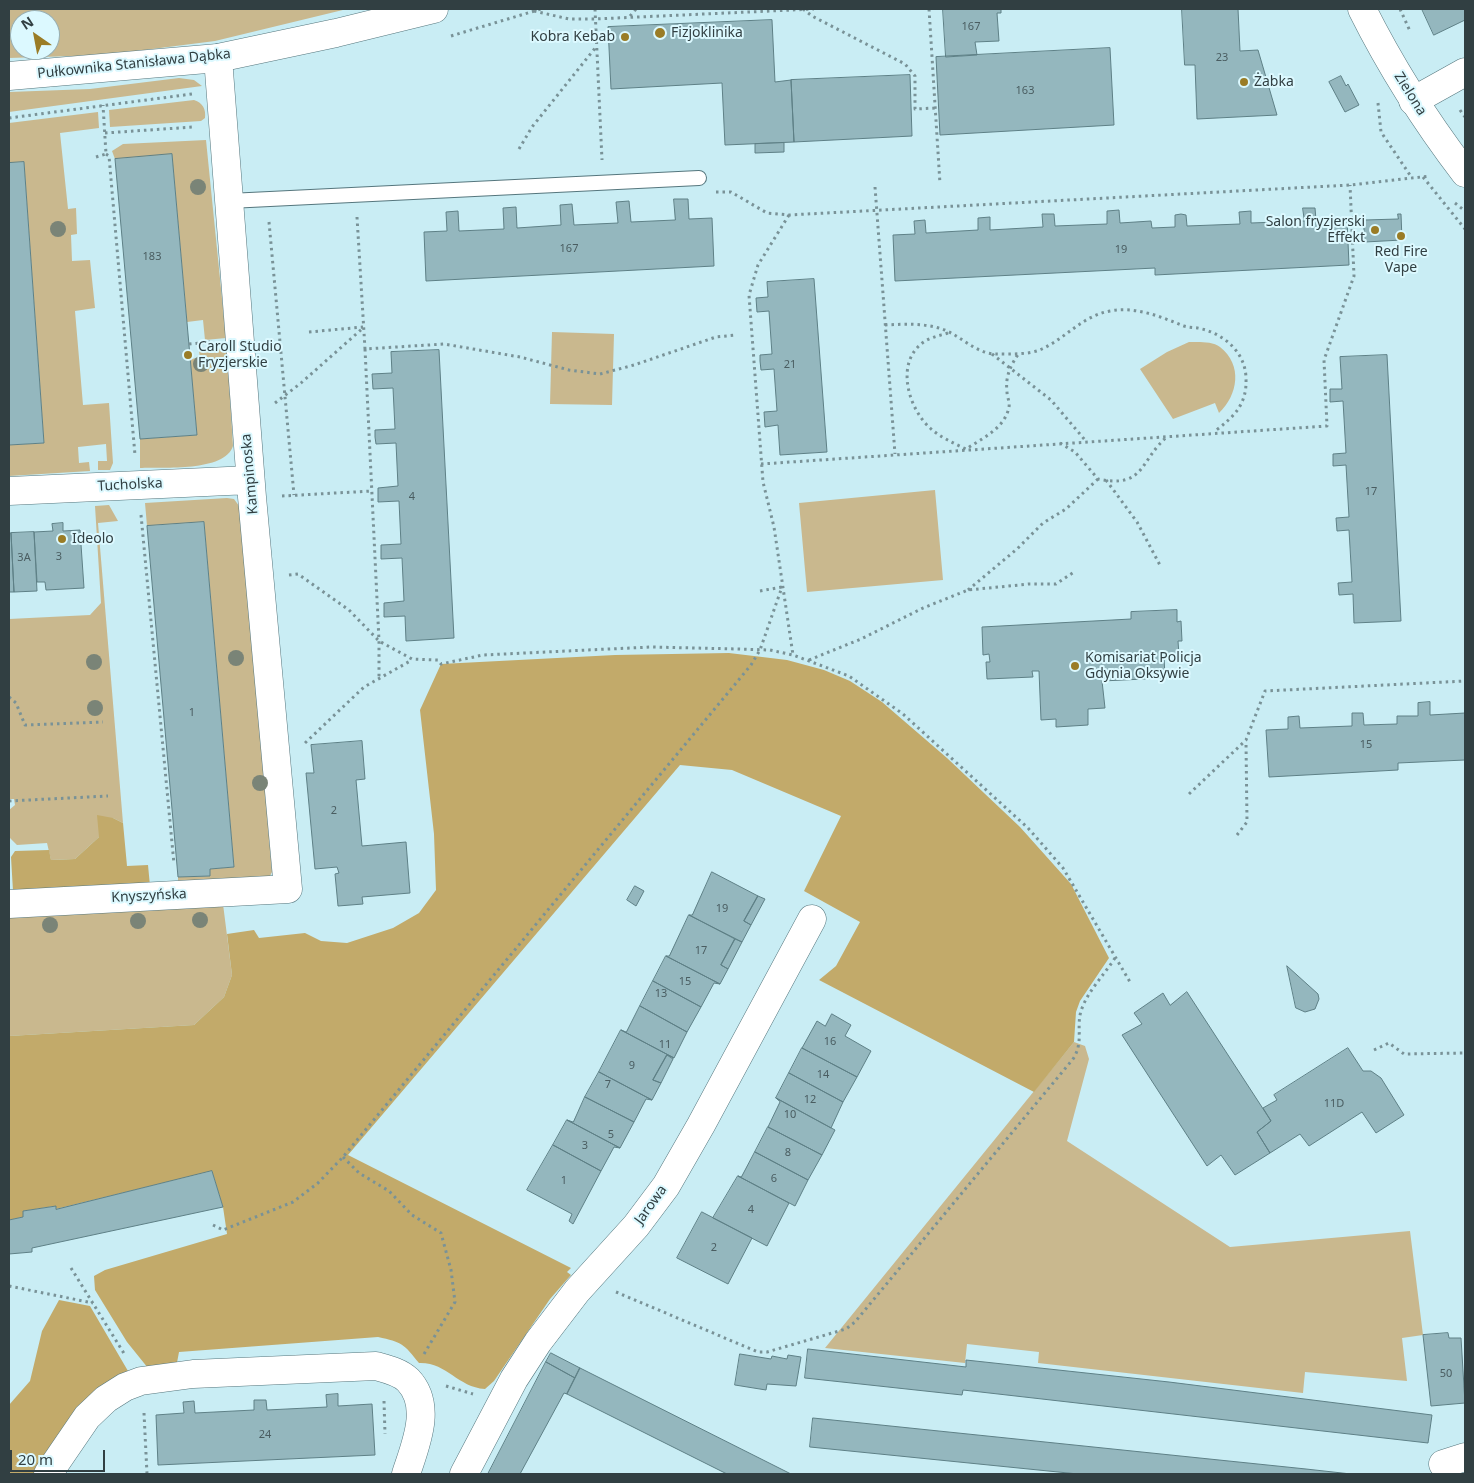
<!DOCTYPE html>
<html>
<head>
<meta charset="utf-8">
<style>
	body { margin:0 }
	#map { position:relative; width:1474px; height:1483px; overflow:hidden; background:#c9edf4; font-family:"Noto Sans",sans-serif }
	canvas { display:block }
	.frame { position:absolute; inset:0; border:10px solid #313f42; pointer-events:none }
	.north { position:absolute; left:10px; top:10px; width:50px; height:50px; box-sizing:border-box; background:#dcf9ff; border:1px solid #98afb3; border-radius:50%; rotate:327deg; font-size:14px; font-weight:700; line-height:20px; text-align:center; color:#313f42 }
	.north::after { content:''; display:block; margin:auto; width:18px; height:22px; background:#9a7c26; clip-path:polygon(50% 0,100% 100%,50% 72%,0 100%) }
	.scale { position:absolute; left:10px; top:1450px; width:95px; height:22px; box-sizing:border-box; border:2px solid #313f42; border-top:0; padding-left:6px; font-size:15px; line-height:18px; white-space:nowrap; color:#313f42; -webkit-text-stroke:4px #dcf9ff; paint-order:stroke }
</style>
</head>
<body>
<div id="map">
<canvas width="1474" height="1483"></canvas>
<div class="frame"></div>
<div class="north">N</div>
<div class="scale">20 m</div>
</div>
<script>
const context = document.querySelector('canvas').getContext('2d');
context.lineJoin = 'round';
function fillPath(path, color) {
  context.fillStyle = color;
  context.fill(path, 'evenodd');
}
function strokePath(path, color, width, dash) {
  context.strokeStyle = color;
  context.lineWidth = width;
  context.lineCap = dash ? 'butt' : 'round';
  context.setLineDash(dash || []);
  context.stroke(path);
}
function drawText(font, color, halo, rows, align = 'center') {
  context.font = font + ' "Noto Sans",sans-serif';
  context.lineWidth = 4;
  context.setLineDash([]);
  context.textBaseline = 'middle';
  context.strokeStyle = halo;
  context.fillStyle = color;
  for (const [text, x, y, turn = 0] of rows) {
    context.save();
    context.translate(x, y);
    context.rotate((+turn || 0) * Math.PI / 180);
    context.textAlign = isNaN(turn) ? turn : align;
    if (halo) context.strokeText(text, 0, 0);
    context.fillText(text, 0, 0);
    context.restore();
  }
}
fillPath(new Path2D(`
	M9 9H347L215 41 105 55 9 58ZM20 20H50V50H20Z
	M179 78 194 80 202 86 9 112V92L90 89Z
	M194 100C203 103 206 109 205 118L201 121 110 127 109 110Z
	M98 112 99 128 60 133 68 209 76 208 77 234 71 235 72 261 90 260 95 308 75 311 83 405 109 403 113 463 110 470H98V461H107L106 444 78 447 79 463 89 462 90 471 9 476V445L44 443 24 162 9 163V123Z
	M206 140 226 338 205 340 203 320 187 322 172 155 115 159 112 151 123 144Z
	M552 332 614 334 612 405 550 404Z
	M1189 342C1199 342 1212 341 1220 347 1243 365 1238 395 1219 413L1215 403 1173 419 1140 369 1167 352Z
	M227 347 233 446C225 472 163 467 140 468V439L197 435 190 359 200 358 199 351Z
	M935 490 943 580 807 592 799 503Z
	M227 498 234 499 242 510 272 872 269 878 178 883V877L210 876V869L234 867 204 522 147 526 145 503Z
	M109 505 118 521 98 523 123 823 113 818 99 837 75 859 51 860 47 843 17 845 10 838 9 810 15 805 14 799H9V619L90 615 101 603 95 506Z
	M223 904 232 975 224 997 194 1025 9 1036V915Z
	M1074 1042 1085 1046 1089 1059 1067 1141 1230 1247 1410 1231 1423 1335 1402 1338 1407 1381 1305 1372 1303 1393 1038 1363 1039 1352 967 1344 965 1363 825 1348Z`), '#c9b88e');
fillPath(new Path2D(`
	M729 653 787 660 824 670 850 681 882 702 947 758 1020 827 1071 884 1109 958 1080 1001 1076 1012 1074 1042 1034 1092 819 980 836 966 860 922 804 891 841 816 732 770 680 765 348 1155 571 1268 567 1272 571 1275 550 1299 494 1381 485 1389C457 1387 447 1362 419 1363 404 1344 402 1342 378 1337L179 1352 176 1368 152 1373 127 1342 95 1290 94 1276 105 1270 227 1234 223 1207 212 1171 56 1209 55 1206 23 1211V1217L9 1220V1036L194 1025 224 997 232 975 227 934 254 930 259 938 305 933 321 941 347 943 393 928 419 913 436 890 434 834 420 710 441 664 615 655Z
	M97 815 113 818 123 823 127 866 148 865 150 886 13 891 11 857 15 851 49 850 51 860 75 859 99 837Z
	M59 1300 90 1306 128 1371 127 1376 39 1474H9V1405L30 1381 42 1331Z`), '#c2aa6a');
const building = new Path2D(`
	M943 9H1001V13H997L999 41 975 42 977 55 946 57Z
	M1182 9H1238L1240 51 1258 50 1277 115 1197 119 1195 65H1185Z
	M1422 9H1465V20L1434 35Z
	M772 20 775 82 791 80 794 142 725 145 722 83 611 89 608 27Z
	M1110 48 1114 125 940 135 936 57Z
	M910 75 912 136 794 142 791 80Z
	M1341 76 1346 86 1348 84 1359 105 1345 112 1329 82Z
	M784 143V152L755 153V144Z
	M172 154 197 435 140 439 115 159Z
	M24 162 44 443 9 445V163Z
	M674 199H688L689 219 712 218 714 266 426 281 424 232 447 231 446 212 458 211 459 231 504 229 503 208 516 207 517 228 561 225 560 205 572 204 574 225 618 223 616 202 629 201 631 222 675 220Z
	M1303 208H1315L1316 220 1347 219 1349 265 1155 275V268L895 281 893 235 915 234 914 221 925 220 926 233 978 230V218L990 217V230L1043 227 1042 214H1054L1055 226 1107 224V211L1119 210 1120 223 1151 221 1152 228 1175 227V215L1181 214 1186 215 1187 226 1240 224 1239 212 1251 211V223L1304 221Z
	M1398 214H1401L1402 240 1365 242 1363 216 1365 220 1398 219Z
	M814 279 827 452 780 455 778 425 765 427 764 412 777 411 774 369 761 370 760 361V355L772 354 769 311 757 312 756 298 768 297 767 282Z
	M439 350 454 638 406 641 405 616 384 617V603L404 601 402 558 381 559V545L401 544 399 501 378 502V488L398 486 396 443 376 444 375 437V430L395 429 393 388 373 389 372 374 392 373 391 352Z
	M1387 355 1401 621 1354 623 1353 594 1339 595 1338 583 1352 582 1349 530 1337 531 1336 518 1349 517 1346 465 1333 466V454L1346 453 1343 401 1330 402V389H1342L1340 357Z
	M204 522 234 867 210 869V876L178 877 147 526Z
	M63 523V531L80 530 84 588 46 590 45 582H37L34 532 53 531 52 524Z
	M34 532 37 591 14 592 11 533Z
	M9 533H11L14 592H9Z
	M1177 610V622L1181 621 1182 641H1178L1179 655 1164 656 1165 678 1102 681 1105 708 1088 709V725L1056 727V719L1041 720 1039 671H1032L1033 677 987 679 986 662H990L989 654 983 655 982 627 1131 619V612Z
	M1430 702V715L1465 713V760L1398 763V770L1269 777 1266 730 1288 729V717L1299 716 1300 728 1352 726V713H1363L1364 725 1397 724V716H1418V703Z
	M362 741 365 779 356 780 362 846 406 842 410 893 362 897 363 904 338 906 335 874 339 873 337 867 315 869 306 773H314L311 745Z
	M712 872 758 896 744 921 751 925 742 942 689 915H692Z
	M635 886 644 891 636 906 627 900Z
	M758 896 765 899 751 925 744 921Z
	M689 915 735 939 721 965 728 969 720 984 666 956H669Z
	M735 939 742 942 728 969 721 965Z
	M666 956 720 984 714 983 701 1007 653 981Z
	M1287 966 1318 994 1319 999 1315 1009 1305 1012 1296 1008Z
	M653 981 701 1007 687 1032 640 1006Z
	M1187 992 1271 1121 1257 1132 1270 1153 1235 1175 1221 1155 1207 1166 1122 1035 1142 1024 1134 1013 1163 993 1170 1005Z
	M640 1006 687 1032 674 1058 621 1030 626 1032Z
	M832 1014 851 1025 845 1036 871 1051 857 1077 802 1048 817 1021 825 1026Z
	M621 1030 674 1058 667 1055 653 1080 661 1083 652 1100 599 1072Z
	M802 1048 857 1077 843 1102 789 1073Z
	M1348 1048 1363 1071H1371L1381 1078 1404 1115 1376 1133 1362 1112 1309 1146 1300 1134 1270 1153 1257 1132 1271 1121 1263 1108 1277 1100 1274 1095Z
	M667 1055 673 1059 661 1083 653 1080Z
	M599 1072 652 1100 646 1099 634 1122 585 1097Z
	M789 1073 843 1102 831 1128 776 1098Z
	M585 1097 634 1122 620 1148 567 1120 573 1122Z
	M776 1098 835 1130 822 1155 768 1127 780 1102Z
	M567 1120 620 1148 614 1147 601 1171 553 1145Z
	M768 1127 822 1155 808 1180 755 1152Z
	M553 1145 601 1171 573 1224 569 1221 572 1214 527 1190Z
	M755 1152 808 1180 795 1206 738 1176 741 1177Z
	M212 1171 223 1207 32 1248V1252L9 1254V1220L23 1217V1211L56 1206V1209Z
	M738 1176 789 1203 767 1246 713 1218Z
	M702 1212 752 1238 728 1284 677 1258Z
	M1448 1333 1449 1338H1461L1465 1403 1431 1406 1423 1335Z
	M808 1349 966 1367V1360L1169 1382 1432 1415 1428 1443 963 1390 962 1395 805 1378Z
	M551 1353 580 1368 575 1378 546 1362Z
	M740 1354 771 1359 772 1356 787 1359 788 1355 801 1357 796 1386 767 1384 766 1390 735 1385Z
	M546 1362 575 1378 567 1394 564 1393 520 1474H488Z
	M580 1368 791 1474H727L567 1394Z
	M338 1394V1406L372 1404 375 1455 158 1465 156 1415 184 1413 183 1402 194 1401 195 1413 254 1410V1400H266L267 1410 327 1407 326 1395Z
	M813 1418 1306 1469 1351 1474H1078L810 1447Z`);
fillPath(building, '#94b7be');
strokePath(building, '#5e8086', 1);
const service = new Path2D(`
	M229 201 699 178`);
const minor = new Path2D(`
	M1413 101 1465 72
	M9 491 250 480
	M9 904 288 889 252 497 218 58
	M1443 1464 1465 1457
	M48 1474 87 1417 106 1399 125 1387 141 1381 193 1374 376 1366C387 1369 400 1372 408 1380 433 1406 415 1446 406 1474
	M464 1474 514 1379 538 1342 577 1291 636 1226 666 1186 701 1125 812 919`);
const tertiary = new Path2D(`
	M1362 9C1391 67 1426 122 1465 173
	M9 76 218 58 336 33 434 9`);
strokePath(service, '#55767d', 16);
strokePath(minor, '#55767d', 29);
strokePath(tertiary, '#55767d', 29);
strokePath(new Path2D(`
	M595 9 602 160
	M803 9 812 16 905 64 915 76V109L935 108
	M929 9 940 184
	M1400 9 1410 31
	M534 11 569 19H595L814 9
	M630 16 636 9
	M451 36 541 9
	M1378 103 1381 132 1412 178
	M1460 110 1465 117
	M9 118 192 94
	M105 133 193 127
	M519 149 532 127 596 47
	M106 154 109 156 135 455
	M96 157 106 154 103 105
	M1423 177 1465 229
	M875 187 895 454
	M716 192H731L767 213 789 215 1350 185 1430 176
	M1455 203 1465 211
	M789 215 758 265 749 295 763 482 774 527 793 655
	M357 217 365 349 444 344 520 357 569 370 600 374 634 365 716 337 737 335
	M269 222 294 495
	M885 325C904 324 924 323 942 329 960 335 976 354 996 354 1010 354 1029 355 1042 349 1066 338 1082 316 1110 311 1136 306 1161 317 1184 326 1190 328 1196 327 1202 329 1226 335 1246 354 1246 379 1247 404 1234 417 1215 431
	M309 332 363 327
	M948 333C938 336 927 338 920 345 896 366 909 409 930 428 940 437 953 443 966 449 983 438 1005 428 1009 407 1010 402 1007 397 1007 392 1005 376 1011 365 1019 353
	M189 344 210 342
	M365 349 379 641V679
	M992 354 1051 400 1085 440
	M275 403 301 383 363 328
	M1060 443 1075 452 1098 479C1146 489 1139 460 1168 436
	M761 464 1327 426 1324 360 1354 276 1350 185
	M1106 480 1137 522 1161 567
	M282 496 372 491
	M141 515 174 864
	M289 575 298 574 349 610 379 641 412 659 438 660 441 664 483 655 651 647 738 649 770 650 793 655 849 676 903 714 1028 828 1063 868 1130 982
	M968 590 1017 549 1043 523 1066 509 1098 479
	M760 591 782 587
	M809 660 861 639 923 608 968 590 1029 584H1056L1074 572
	M9 697 16 703 25 725 103 722
	M305 743 364 687 412 660
	M1189 794 1246 740 1265 691 1465 681
	M9 801 108 796
	M1237 835 1247 822 1246 742
	M1374 1050 1389 1043 1404 1054 1465 1053
	M343 1157 359 1173 389 1191 412 1215 441 1233 451 1270 455 1302 424 1354
	M213 1225 223 1230 293 1202 318 1183 343 1157 751 665 760 650 782 587
	M71 1268 125 1355
	M9 1286 93 1303
	M616 1292 758 1352H767L846 1329 855 1322 1073 1059C1084 1042 1076 1028 1081 1011 1087 992 1104 975 1115 958
	M446 1386 473 1394
	M384 1401 385 1434
	M144 1413 147 1474`), '#799297', 3, [2.5, 4]);
strokePath(service, '#fff', 14);
strokePath(minor, '#fff', 28);
strokePath(tertiary, '#fff', 28);
context.fillStyle = '#7a8477';
for (const [x, y] of [
	[198,187],
	[58,229],
	[201,364],
	[236,658],
	[94,662],
	[95,708],
	[260,783],
	[200,920],
	[138,921],
	[50,925]
]) {
  context.beginPath();
  context.arc(x, y, 8, 0, 2 * Math.PI);
  context.fill();
}
for (const [x, y, r, color] of [
	[660,33,6,"#9a7c26"],
	[625,37,5,"#9a7c26"],
	[1244,82,5,"#9a7c26"],
	[1375,230,5,"#9a7c26"],
	[1401,236,5,"#9a7c26"],
	[188,355,5,"#9a7c26"],
	[62,539,5,"#9a7c26"],
	[1075,666,5,"#9a7c26"]
]) {
  const dot = new Path2D();
  dot.arc(x, y, r, 0, 2 * Math.PI);
  context.fillStyle = color;
  context.fill(dot);
  strokePath(dot, '#dcf9ff', 2);
}
drawText('11px', '#4a5d61', null, [
	["167",971,27],
	["23",1222,58],
	["163",1025,91],
	["167",569,249],
	["19",1121,250],
	["183",152,257],
	["21",790,365],
	["17",1371,492],
	["4",412,497],
	["3",59,557],
	["3A",24,558],
	["1",192,713],
	["15",1366,745],
	["2",334,811],
	["19",722,909],
	["17",701,951],
	["15",685,982],
	["13",661,994],
	["16",830,1042],
	["11",665,1045],
	["9",632,1066],
	["14",823,1075],
	["7",608,1085],
	["12",810,1100],
	["11D",1334,1104],
	["10",790,1115],
	["5",611,1135],
	["3",585,1146],
	["8",788,1153],
	["6",774,1179],
	["1",564,1181],
	["4",751,1210],
	["2",714,1248],
	["50",1446,1374],
	["24",265,1435]
]);
drawText('14px', '#313f42', '#dcf9ff', [
	["Fizjoklinika",671,33],
	["Kobra Kebab",615,37,"right"],
	["Żabka",1254,82],
	["Salon fryzjerski",1365,222,"right"],
	["Effekt",1365,238,"right"],
	["Red Fire",1401,252,"center"],
	["Vape",1401,268,"center"],
	["Caroll Studio",198,347],
	["Fryzjerskie",198,363],
	["Ideolo",72,539],
	["Komisariat Policja",1085,658],
	["Gdynia Oksywie",1085,674]
], 'left');
drawText('14px', '#313f42', '#dcf9ff', [
	["Pułkownika Stanisława Dąbka",134,64,-6],
	["Zielona",1410,94,58],
	["Kampinoska",250,474,-95],
	["Tucholska",130,485,-3],
	["Knyszyńska",149,896,-3],
	["Jarowa",651,1205,-54]
]);
</script>
</body>
</html>
